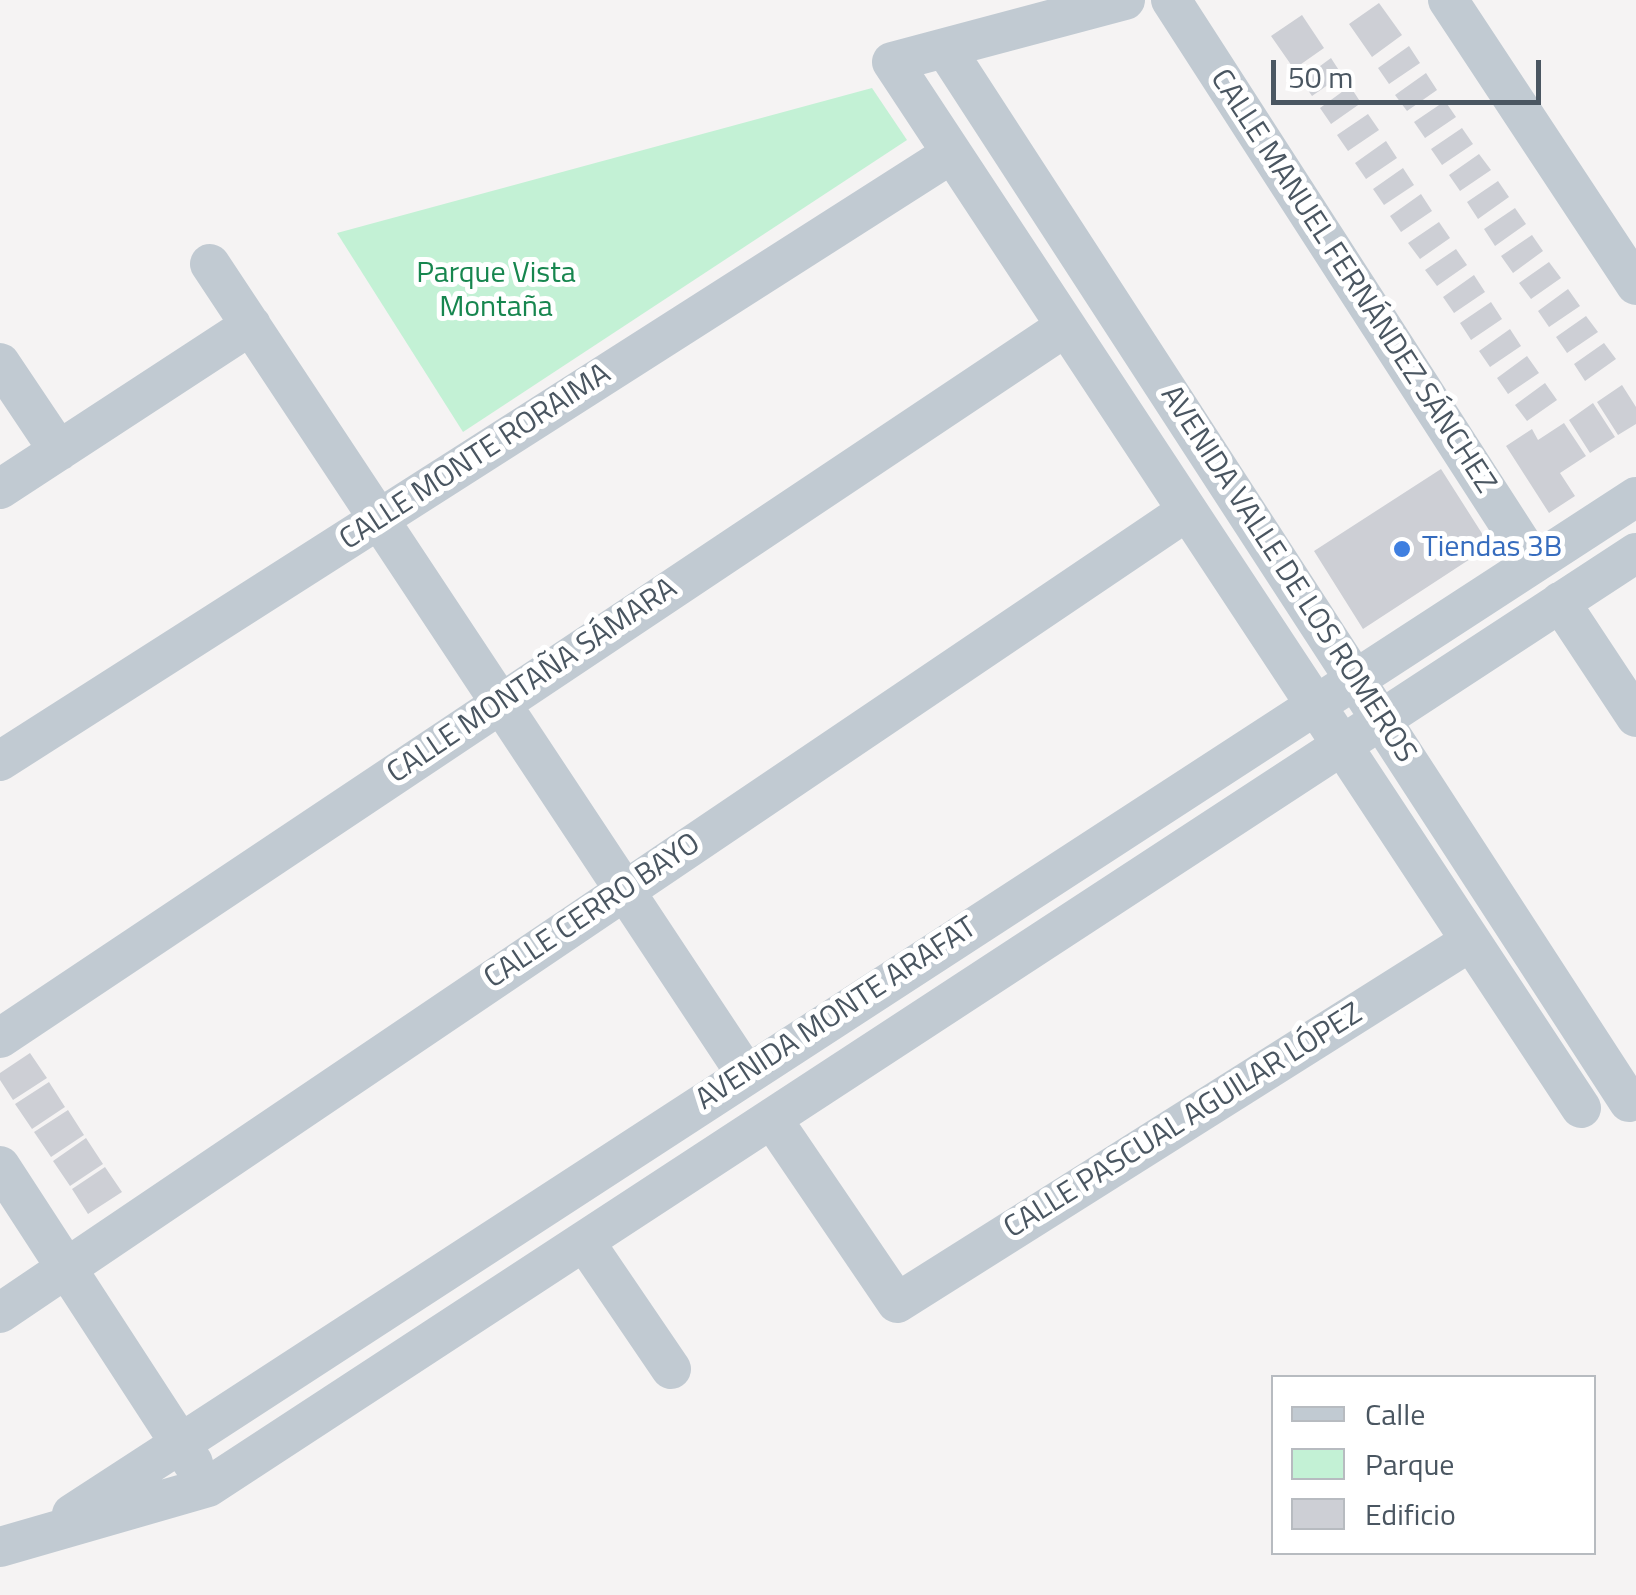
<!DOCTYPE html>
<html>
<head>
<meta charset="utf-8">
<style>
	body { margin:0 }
	#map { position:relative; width:1636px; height:1595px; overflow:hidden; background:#f5f3f3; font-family:"Titillium Web",sans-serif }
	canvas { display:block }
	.legend { position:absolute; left:1271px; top:1375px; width:325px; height:180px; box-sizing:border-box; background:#fff; border:2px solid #b7bbc0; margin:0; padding:12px 18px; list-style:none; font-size:30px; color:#4a5661 }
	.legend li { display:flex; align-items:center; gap:20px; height:50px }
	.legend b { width:50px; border:2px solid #b7bbc0 }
	.scale { position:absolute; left:1271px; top:60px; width:270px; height:45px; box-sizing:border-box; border:5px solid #4a5661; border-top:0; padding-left:12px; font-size:30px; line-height:35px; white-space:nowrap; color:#4a5661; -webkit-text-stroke:8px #fff; paint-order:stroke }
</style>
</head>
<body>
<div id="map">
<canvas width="1636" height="1595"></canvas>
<ul class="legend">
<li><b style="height:12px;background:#c1cad2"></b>Calle</li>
<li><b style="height:28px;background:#c3f1d5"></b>Parque</li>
<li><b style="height:28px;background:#cdcfd5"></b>Edificio</li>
</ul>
<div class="scale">50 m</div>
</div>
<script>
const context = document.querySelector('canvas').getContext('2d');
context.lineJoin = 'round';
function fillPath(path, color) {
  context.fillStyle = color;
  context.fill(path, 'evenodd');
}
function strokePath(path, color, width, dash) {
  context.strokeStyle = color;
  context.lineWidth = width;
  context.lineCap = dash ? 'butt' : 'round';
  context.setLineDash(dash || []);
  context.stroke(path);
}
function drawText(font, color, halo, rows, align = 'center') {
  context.font = font + ' "Titillium Web",sans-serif';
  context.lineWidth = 10;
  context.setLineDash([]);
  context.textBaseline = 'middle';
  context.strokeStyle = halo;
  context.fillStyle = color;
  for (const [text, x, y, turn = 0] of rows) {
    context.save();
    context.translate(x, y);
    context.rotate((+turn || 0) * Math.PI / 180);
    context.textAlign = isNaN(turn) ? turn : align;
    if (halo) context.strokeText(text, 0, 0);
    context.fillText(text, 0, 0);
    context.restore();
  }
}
fillPath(new Path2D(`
	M872 88 907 140 463 432 337 233Z`), '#c3f1d5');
fillPath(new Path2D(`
	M1379 3 1402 35 1372 57 1349 24Z
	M1302 15 1324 48 1294 69 1271 36Z
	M1409 46 1420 63 1389 84 1378 68Z
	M1331 58 1342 75 1312 96 1301 80Z
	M1426 73 1437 90 1407 111 1395 95Z
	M1350 86 1361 103 1331 124 1320 108Z
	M1445 101 1456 117 1425 138 1414 122Z
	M1368 114 1379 130 1348 151 1337 135Z
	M1462 128 1473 144 1442 165 1431 149Z
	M1386 141 1397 158 1366 179 1355 163Z
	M1479 154 1491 170 1460 191 1449 175Z
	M1403 168 1414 185 1384 205 1373 189Z
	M1498 181 1509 197 1478 219 1467 202Z
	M1421 194 1432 211 1401 232 1390 216Z
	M1515 208 1526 224 1495 246 1484 229Z
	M1439 222 1450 238 1420 259 1408 243Z
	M1532 235 1543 251 1513 273 1501 256Z
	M1456 249 1467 265 1437 286 1425 270Z
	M1549 262 1561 278 1531 299 1519 283Z
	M1474 275 1485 292 1454 313 1443 297Z
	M1568 289 1580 306 1549 327 1538 311Z
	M1491 302 1502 319 1471 340 1460 323Z
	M1586 316 1598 332 1567 353 1556 337Z
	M1510 329 1521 346 1490 367 1479 351Z
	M1604 343 1616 359 1585 381 1574 364Z
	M1527 356 1539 373 1508 394 1497 378Z
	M1545 383 1557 400 1527 421 1515 405Z
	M1622 385 1636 407V424L1618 435 1597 402Z
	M1593 403 1615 437 1590 453 1569 420Z
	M1564 423 1586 456 1560 473 1575 496 1549 513 1506 446 1532 429 1538 440Z
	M1441 469 1490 546 1363 629 1314 551Z
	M30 1053 47 1078 13 1100 0 1080V1073Z
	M49 1082 65 1107 32 1129 15 1104Z
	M68 1110 84 1135 51 1157 34 1132Z
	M86 1138 103 1164 70 1186 53 1161Z
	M105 1167 122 1192 88 1214 72 1189Z`), '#cdcfd5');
strokePath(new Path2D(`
	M1125 0 892 62 1581 1108
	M1171 0 1534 563
	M1448 0 1636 285
	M945 48 1629 1102
	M210 264 746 1074
	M0 363 59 451
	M0 489 251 325
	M1560 602 1636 717
	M0 761 951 154
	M0 1038 1065 327
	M772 1119 897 1303 1471 941
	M0 1166 193 1463
	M584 1241 671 1369
	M0 1313 1187 511
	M72 1514 1636 497
	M0 1547 208 1487 1636 553`), '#c1cad2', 40);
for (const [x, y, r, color] of [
	[1402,549,10,"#3f7fe0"]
]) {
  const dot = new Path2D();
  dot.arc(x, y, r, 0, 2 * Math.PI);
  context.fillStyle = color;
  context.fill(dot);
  strokePath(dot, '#fff', 4);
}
drawText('30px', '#17864f', '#fff', [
	["Parque Vista",496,275],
	["Montaña",496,309]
]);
drawText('30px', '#4a5661', '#fff', [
	["CALLE MANUEL FERNÁNDEZ SÁNCHEZ",1352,282,57],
	["CALLE MONTE RORAIMA",476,458,-33],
	["AVENIDA VALLE DE LOS ROMEROS",1287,575,57],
	["CALLE MONTAÑA SÁMARA",533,682,-34],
	["CALLE CERRO BAYO",593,912,-34],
	["AVENIDA MONTE ARAFAT",837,1015,-33],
	["CALLE PASCUAL AGUILAR LÓPEZ",1184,1122,-32]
]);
drawText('30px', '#366cbe', '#fff', [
	["Tiendas 3B",1422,549]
], 'left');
</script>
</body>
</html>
